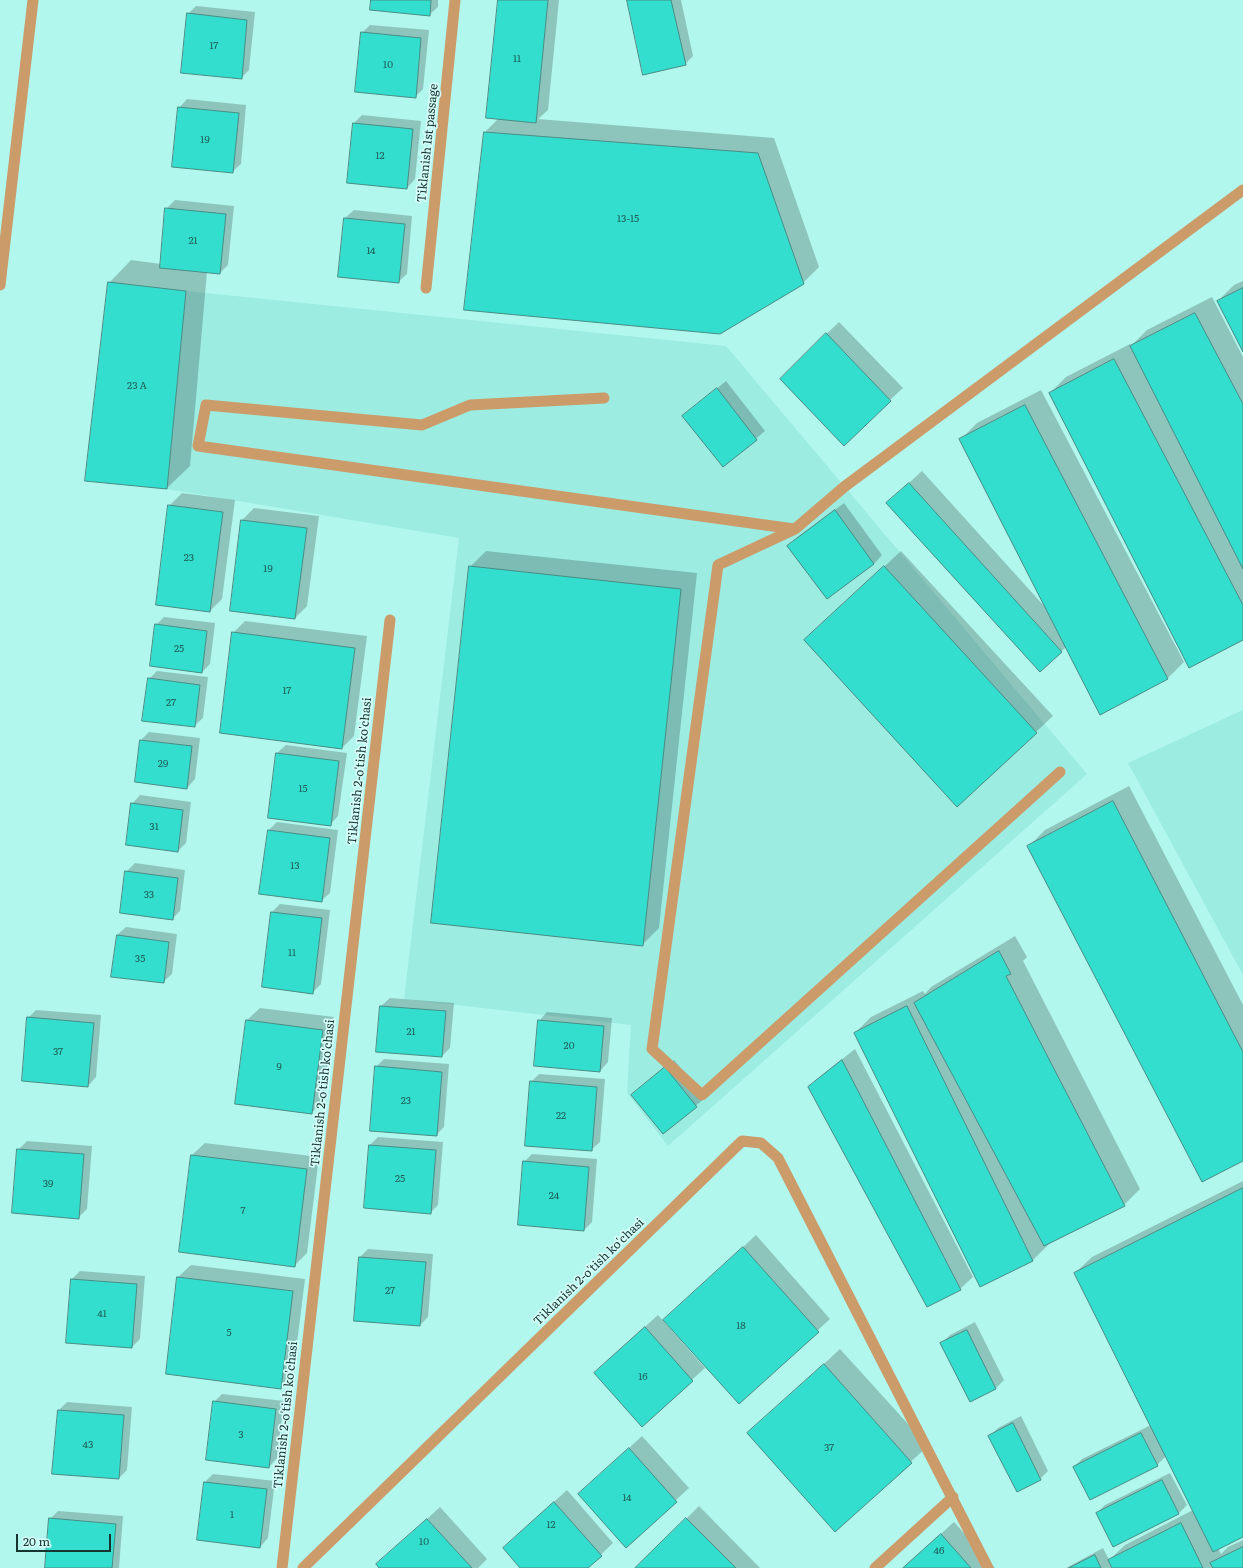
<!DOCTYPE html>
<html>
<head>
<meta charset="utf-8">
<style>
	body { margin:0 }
	#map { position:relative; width:1243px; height:1568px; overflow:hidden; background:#b1f7ed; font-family:Literata,serif }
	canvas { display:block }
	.scale { position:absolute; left:16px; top:1534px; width:95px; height:18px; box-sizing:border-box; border:2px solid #183431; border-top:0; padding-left:5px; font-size:12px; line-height:14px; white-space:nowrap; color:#183431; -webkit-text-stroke:3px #d5fef8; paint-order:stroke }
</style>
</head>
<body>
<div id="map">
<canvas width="1243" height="1568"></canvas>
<div class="scale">20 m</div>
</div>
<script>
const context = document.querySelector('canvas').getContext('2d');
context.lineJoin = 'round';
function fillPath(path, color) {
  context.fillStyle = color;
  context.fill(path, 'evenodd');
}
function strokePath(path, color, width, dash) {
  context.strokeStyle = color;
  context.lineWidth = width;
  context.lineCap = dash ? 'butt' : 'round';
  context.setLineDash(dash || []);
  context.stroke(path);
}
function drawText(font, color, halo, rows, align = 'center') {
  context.font = font + ' Literata,serif';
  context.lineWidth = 3.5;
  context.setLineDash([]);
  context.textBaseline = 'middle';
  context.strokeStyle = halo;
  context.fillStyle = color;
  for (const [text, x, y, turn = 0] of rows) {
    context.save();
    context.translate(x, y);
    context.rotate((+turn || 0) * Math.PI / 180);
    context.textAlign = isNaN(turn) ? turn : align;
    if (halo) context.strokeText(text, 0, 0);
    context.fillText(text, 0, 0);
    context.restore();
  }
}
fillPath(new Path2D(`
	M186 291 726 346 1087 774 668 1146 627 1093 631 1025 404 999 459 538 167 489Z
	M1243 710V975L1128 763Z`), '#9cece1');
fillPath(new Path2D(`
	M372 0H438V7L429 15Z
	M499 0H559L548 110 538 119 774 138 819 267 803 283 485 132 499 118Z
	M628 0H681L693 56 685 64Z
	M196 6 255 12 249 70 241 78 188 14Z
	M370 25 429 30 423 89 415 97 362 33Z
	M187 99 246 105 241 164 232 172 179 108Z
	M362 115 421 121 415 179 407 188 354 123Z
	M175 200 234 206 228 265 220 273 207 272 190 466 167 488 86 480 109 283 131 260 161 264 166 209Z
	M354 210 412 216 407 274 398 282 339 277 345 218Z
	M1243 281V350L1218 301 1234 285Z
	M1212 297 1243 357V639L1050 393 1066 377 1130 344 1131 346 1147 330Z
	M839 322 903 388 890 400 793 366Z
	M726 381 765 431 723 466 684 416Z
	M1041 390 1184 662 1168 678 1100 714 1066 647 1040 671 887 503 922 471 1045 607 961 439 977 423Z
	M182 493 235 500 222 599 210 611 169 506Z
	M844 503 882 555 874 564 789 546 797 538Z
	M254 508 319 516 307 606 295 618 242 520Z
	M486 551 697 573 659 928 643 944 470 567Z
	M901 551 1053 716 957 806 822 624Z
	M164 617 215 623 210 664 202 672 156 625Z
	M245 621 367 636 354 736 342 748 233 633Z
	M157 671 208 677 203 718 194 726 149 679Z
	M149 732 200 738 195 779 187 788 141 740Z
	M286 745 347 753 338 816 330 825 277 753Z
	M1129 786 1243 1005V1160L1029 846 1045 830Z
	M140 795 191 802 186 843 178 851 132 804Z
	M277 822 338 830 330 893 321 901 269 830Z
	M135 863 185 870 180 911 172 919 126 872Z
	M280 904 330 910 321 984 312 993 272 912Z
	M126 927 177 934 172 974 163 982 117 935Z
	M1015 936 1027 957 1023 961 1140 1189 1124 1205 1049 1244 1033 1260 980 1286 855 1033 871 1017 923 991 925 994 931 987Z
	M390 998 454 1003 450 1048 442 1056 377 1051 381 1006Z
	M260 1008 334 1017 324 1101 311 1113 236 1104 247 1020Z
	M36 1010 101 1015 96 1077 88 1086 28 1018Z
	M547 1012 612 1018 608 1062 600 1071 539 1021Z
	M855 1049 973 1277 960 1289 809 1087 822 1075Z
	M384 1059 449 1064 444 1127 436 1135 376 1067Z
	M674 1060 705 1098 663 1133 633 1095Z
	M539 1074 605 1079 600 1142 591 1150 531 1082Z
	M378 1137 443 1142 438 1205 430 1213 365 1208 370 1145Z
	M27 1141 92 1146 87 1209 78 1218 18 1150Z
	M205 1143 319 1157 307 1253 294 1266 192 1155Z
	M532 1154 597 1159 592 1222 584 1230 524 1162Z
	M1243 1181V1536L1218 1548 1221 1554 1228 1547 1243 1540V1568H1066L1103 1548 1109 1560 1125 1545 1193 1510 1166 1456 1157 1465 1074 1467 1082 1459 1151 1425 1075 1273 1092 1257Z
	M756 1235 830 1319 739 1402 665 1320Z
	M368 1249 433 1254 428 1317 420 1325 355 1320 360 1257Z
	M191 1265 305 1279 293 1375 281 1388 167 1373 178 1277Z
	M80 1271 145 1276 140 1339 132 1347 67 1342 72 1279Z
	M658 1315 705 1368 642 1425 607 1361Z
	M975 1322 1004 1380 996 1388 971 1401 942 1343 950 1335Z
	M840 1349 928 1446 835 1531 748 1434Z
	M222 1394 284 1401 277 1458 269 1467 214 1402Z
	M67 1402 132 1407 127 1470 119 1478 59 1410Z
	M1021 1416 1048 1471 1040 1479 990 1436 998 1428Z
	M642 1436 689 1488 626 1546 579 1494Z
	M1170 1473 1187 1505 1179 1513 1113 1546 1097 1513 1105 1505Z
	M213 1474 275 1481 268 1538 260 1547 198 1539 205 1482Z
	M567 1490 613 1543 587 1568H522L516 1536Z
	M699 1506 760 1568H637Z
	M440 1507 487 1559 478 1568H380L377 1565Z
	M58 1511 123 1516 119 1568H46L50 1519Z
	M954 1522 995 1568H903Z`), '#0003');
const building = new Path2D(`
	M371 0H431L430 16 370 10Z
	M498 0H548L536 123 486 118Z
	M627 0H671L686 65 643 75Z
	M187 13 247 20 242 79 181 73Z
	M361 32 421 38 416 98 355 92Z
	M178 107 239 113 233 173 172 167Z
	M353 123 413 129 407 189 347 183Z
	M484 132 758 153 804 284 720 334 464 310Z
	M165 208 226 214 220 274 160 268Z
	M344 218 405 224 399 283 338 277Z
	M108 282 186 291 167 489 85 481Z
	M1243 288V352L1217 301Z
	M1195 313 1243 404V569L1130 346Z
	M826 333 891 401 844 446 780 379Z
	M1114 359 1243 605V640L1189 668 1049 393Z
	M717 388 757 440 723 467 682 416Z
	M1025 405 1168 679 1100 715 959 439Z
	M909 483 1062 652 1040 672 886 503Z
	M168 505 223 512 210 612 156 605Z
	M835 510 874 564 827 599 787 546Z
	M241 520 307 528 295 619 230 611Z
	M469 566 681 589 643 946 431 923Z
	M884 566 1037 733 957 807 804 640Z
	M155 624 207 631 202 673 150 666Z
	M232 632 355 648 342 749 220 733Z
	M148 678 200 685 195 727 142 721Z
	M140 740 192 746 187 789 135 782Z
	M276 753 339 761 331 826 268 818Z
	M1113 801 1243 1052V1161L1202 1182 1027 846Z
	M131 803 183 810 178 852 126 845Z
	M268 830 330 838 322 902 259 894Z
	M125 871 178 878 173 920 120 913Z
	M271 912 322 918 313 994 262 987Z
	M117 935 169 942 164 983 111 977Z
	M999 951 1011 974 1006 976 1125 1206 1044 1246 914 1003Z
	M380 1006 446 1011 442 1057 376 1052Z
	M907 1006 1033 1261 980 1287 854 1033Z
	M27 1017 94 1023 88 1087 22 1081Z
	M246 1020 323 1030 312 1114 235 1104Z
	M538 1020 604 1026 600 1072 534 1066Z
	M842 1060 961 1290 927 1307 808 1087Z
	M375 1066 442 1072 437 1136 370 1131Z
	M665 1067 697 1107 663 1134 631 1095Z
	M530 1081 597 1087 592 1151 525 1146Z
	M369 1145 436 1150 431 1214 364 1208Z
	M17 1149 84 1154 79 1219 12 1213Z
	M191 1155 307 1169 295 1267 179 1252Z
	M523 1161 589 1167 584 1231 518 1225Z
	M1243 1188V1537L1213 1552 1074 1273Z
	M743 1247 819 1332 739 1404 663 1320Z
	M359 1257 426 1262 420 1326 354 1321Z
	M177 1277 293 1291 281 1389 166 1374Z
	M71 1279 137 1284 132 1348 66 1343Z
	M645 1327 693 1381 642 1427 594 1373Z
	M967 1330 996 1389 970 1402 940 1343Z
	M824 1364 912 1463 835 1532 747 1433Z
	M213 1401 276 1409 269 1468 206 1460Z
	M58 1410 124 1415 119 1479 52 1474Z
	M1013 1423 1041 1480 1017 1492 988 1436Z
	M1141 1433 1158 1466 1090 1500 1073 1467Z
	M629 1448 677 1502 626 1548 578 1494Z
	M1162 1480 1179 1514 1113 1547 1096 1513Z
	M204 1482 267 1489 260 1548 197 1540Z
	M554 1502 602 1556 588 1568H520L503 1548Z
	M49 1518 116 1524 112 1568H45Z
	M686 1518 736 1568H635Z
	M427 1519 472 1568H379L376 1564Z
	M1181 1523 1203 1568H1112L1108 1560Z
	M941 1534 971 1568H903Z
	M1243 1547V1568H1213L1210 1563Z
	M1095 1555 1101 1568H1069Z`);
fillPath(building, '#33dece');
strokePath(building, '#488c84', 1);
strokePath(new Path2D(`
	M604 398 470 405 422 425 206 405 198 446 794 529
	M1060 772 702 1095 652 1049 718 565 795 529 844 487 1243 190`), '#cc9b6a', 11);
strokePath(new Path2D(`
	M426 288 455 0
	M282 1568 390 620
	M303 1568 742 1141 761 1143 778 1158 988 1568
	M875 1568 953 1497`), '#cc9b6a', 11);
strokePath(new Path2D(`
	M0 285 33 0`), '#cc9b6a', 11);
drawText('10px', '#1f5e58', null, [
	["17",214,46],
	["11",517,59],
	["10",388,65],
	["19",205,140],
	["12",380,156],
	["13-15",628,219],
	["21",193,241],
	["14",371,251],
	["23 A",137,386],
	["23",189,558],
	["19",268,569],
	["25",179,649],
	["17",287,691],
	["27",171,703],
	["29",163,764],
	["15",303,789],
	["31",154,827],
	["13",295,866],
	["33",149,895],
	["11",292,953],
	["35",140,959],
	["21",411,1032],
	["20",569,1046],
	["37",58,1052],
	["9",279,1067],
	["23",406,1101],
	["22",561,1116],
	["25",400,1179],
	["39",48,1184],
	["24",554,1196],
	["7",243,1211],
	["27",390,1291],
	["41",102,1314],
	["18",741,1326],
	["5",229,1333],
	["16",643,1377],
	["3",241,1435],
	["43",88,1445],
	["37",829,1448],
	["14",627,1498],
	["1",232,1515],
	["12",551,1525],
	["10",424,1542],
	["46",939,1551]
]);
drawText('12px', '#183431', '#d5fef8', [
	["Tiklanish 1st passage",428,143,-84],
	["Tiklanish 2-o'tish ko'chasi",360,771,-84],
	["Tiklanish 2-o'tish ko'chasi",323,1093,-84],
	["Tiklanish 2-o'tish ko'chasi",589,1272,-44],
	["Tiklanish 2-o'tish ko'chasi",286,1415,-84]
]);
</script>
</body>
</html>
